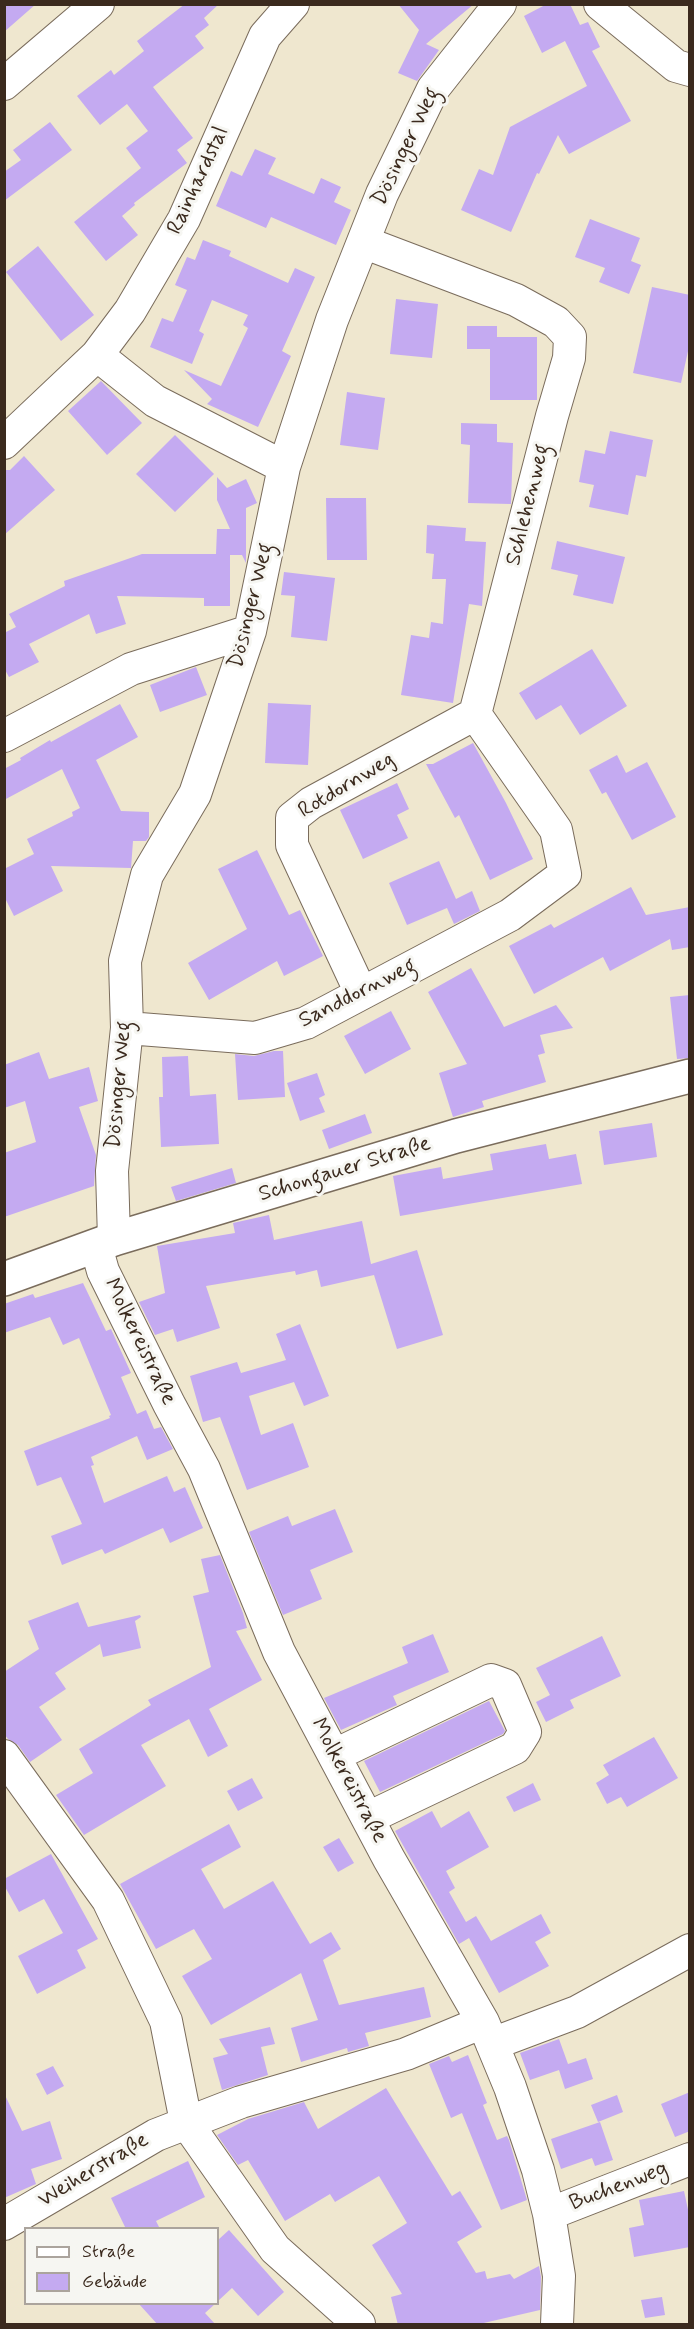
<!DOCTYPE html>
<html>
<head>
<meta charset="utf-8">
<style>
	body { margin:0 }
	#map { position:relative; width:694px; height:2329px; overflow:hidden; background:#efe7cf; font-family:Mynerve,sans-serif }
	canvas { display:block }
	.frame { position:absolute; inset:0; border:6px solid #3b2a1e; pointer-events:none }
	.legend { position:absolute; left:24px; top:2227px; width:195px; height:78px; box-sizing:border-box; background:#f6f6f2; border:2px solid #aba49d; margin:0; padding:8px 10px; list-style:none; font-size:18px; color:#3b2a1e }
	.legend li { display:flex; align-items:center; gap:12px; height:30px }
	.legend b { width:30px; border:2px solid #aba49d }
</style>
</head>
<body>
<div id="map">
<canvas width="694" height="2329"></canvas>
<div class="frame"></div>
<ul class="legend">
<li><b style="height:8px;background:#fff"></b>Straße</li>
<li><b style="height:16px;background:#c4aaf1"></b>Gebäude</li>
</ul>
</div>
<script>
const context = document.querySelector('canvas').getContext('2d');
context.lineJoin = 'round';
function fillPath(path, color) {
  context.fillStyle = color;
  context.fill(path, 'evenodd');
}
function strokePath(path, color, width, dash) {
  context.strokeStyle = color;
  context.lineWidth = width;
  context.lineCap = dash ? 'butt' : 'round';
  context.setLineDash(dash || []);
  context.stroke(path);
}
function drawText(font, color, halo, rows, align = 'center') {
  context.font = font + ' Mynerve,sans-serif';
  context.lineWidth = 6;
  context.setLineDash([]);
  context.textBaseline = 'middle';
  context.strokeStyle = halo;
  context.fillStyle = color;
  for (const [text, x, y, turn = 0] of rows) {
    context.save();
    context.translate(x, y);
    context.rotate((+turn || 0) * Math.PI / 180);
    context.textAlign = isNaN(turn) ? turn : align;
    if (halo) context.strokeText(text, 0, 0);
    context.fillText(text, 0, 0);
    context.restore();
  }
}
fillPath(new Path2D(`
	M4 4H36L4 32Z
	M185 4H219L204 18 209 25 195 36 204 48 153 87 193 138 177 150 187 163 134 203 135 205 122 216 138 235 106 261 74 222 141 168 126 148 148 131 127 104 100 125 77 96 111 70 114 75 144 51 137 41Z
	M398 4H474L426 44 439 50 417 81 398 73 419 30Z
	M547 4H570L580 25 588 22 600 47 592 51 631 121 569 154 558 135 539 174 537 173 511 232 461 210 479 169 493 175 510 127 587 86 565 41 542 53 524 16Z
	M50 122 72 150 4 201V172L21 160 13 150Z
	M255 149 276 158 268 174 314 194 321 178 341 187 334 202 351 210 336 245 271 217 266 228 216 206 231 171 242 176Z
	M590 219 640 238 631 261 641 265 629 294 599 282 605 268 575 257Z
	M203 240 231 251 229 256 288 283 295 268 315 277 282 351 291 356 258 427 207 404 212 399 184 370 221 386 248 328 243 325 248 315 212 300 199 331 204 334 192 364 150 347 162 318 173 322 187 290 175 285 187 257 195 260Z
	M38 246 94 315 61 341 6 272Z
	M652 287 690 295V342L681 383 633 373Z
	M396 299 438 304 432 358 390 354Z
	M467 326H497V337H537V400H490V349H467Z
	M101 381 142 423 107 455 68 411Z
	M347 392 385 398 378 450 340 445Z
	M461 423 497 424V442L513 443 511 504 468 503 470 445 461 444Z
	M610 431 653 440 646 477 636 475 628 515 589 507 594 485 579 482 585 450 605 454Z
	M175 435 214 474 175 512 136 474Z
	M24 456 55 490 4 535V470H10Z
	M217 477 227 488 246 479 257 503 246 508V563L242 555H230V606H204V598L117 596 126 624 96 634 89 614 29 644 39 662 9 677 4 668V633L16 627 9 614 65 586 64 581 142 554H216L217 529H230L217 500Z
	M326 498H366L367 560H327Z
	M427 525 466 528 465 541 486 542 482 606 469 604 453 703 401 695 411 635 429 638 431 622 443 624 446 579H432L434 554 426 553Z
	M557 541 625 557 613 604 573 595 578 575 551 569Z
	M284 572 335 578 327 641 291 637 295 596 281 595Z
	M592 649 627 706 580 735 561 705 536 720 519 693Z
	M196 667 207 695 160 712 150 685Z
	M268 703 311 705 308 765 265 763Z
	M120 704 138 737 96 760 121 811 149 812V837L146 841H133L131 868 51 866 63 891 14 916 4 896V869L34 854 27 839 73 816 72 812 80 808 62 769 4 800V769L21 760 20 758 50 740 51 742Z
	M473 743 506 803 533 859 490 880 459 815 455 818 426 764H433Z
	M617 755 626 773 647 762 676 817 632 840 606 792 602 794 589 770Z
	M397 783 409 809 397 815 408 838 363 859 340 810Z
	M257 850 289 915 300 910 323 956 284 976 277 961 209 1000 188 963 247 929 218 869Z
	M439 861 456 899 472 891 480 911 454 924 447 908 407 925 389 883Z
	M631 887 646 915 690 907V947L672 950 670 939 610 971 603 957 534 994 509 946 551 924 554 928Z
	M471 968 504 1027 556 1005 573 1028 540 1035 545 1053 538 1055 546 1082 482 1101 484 1107 453 1117 439 1073 467 1064 428 992Z
	M690 995V1058L677 1059 670 997Z
	M391 1011 411 1049 365 1074 344 1036Z
	M274 1051H283L285 1097 238 1100 235 1054 254 1056Z
	M39 1052 49 1079 89 1067 98 1101 79 1107 96 1155 94 1186 4 1217V1153L36 1142 25 1101 4 1108V1065Z
	M188 1056 190 1096 216 1094 219 1144 161 1147 159 1097H163L162 1057Z
	M317 1073 325 1095 319 1098 325 1112 300 1121 287 1083Z
	M365 1114 372 1133 329 1149 322 1130Z
	M652 1123 657 1157 604 1165 599 1131Z
	M546 1144 549 1159 576 1154 582 1184 400 1216 393 1176 441 1167 443 1179 493 1170 490 1154Z
	M232 1168 236 1183 176 1201 171 1187Z
	M269 1215 274 1240 362 1221 371 1264 417 1250 443 1335 397 1349 374 1275 321 1287 317 1270 296 1275 295 1271 206 1286 220 1328 177 1342 173 1329 155 1335 139 1302 165 1293 157 1246 235 1233 233 1223Z
	M83 1283 106 1331 111 1329 131 1373 121 1377 137 1414 146 1410 154 1429 161 1427 173 1449 147 1460 137 1436 91 1457 94 1465 91 1466 104 1503 167 1476 174 1492 185 1487 203 1528 170 1543 163 1528 105 1554 102 1549 62 1565 51 1536 82 1524 61 1477 37 1486 24 1451 110 1418 109 1416 111 1415 79 1338 63 1345 50 1317 4 1333V1304L33 1294 35 1298Z
	M300 1324 329 1396 304 1406 294 1382 249 1396 261 1435 293 1423 309 1467 247 1490 220 1417 203 1422 190 1376 237 1362 241 1373 286 1360 276 1334Z
	M335 1509 353 1552 310 1570 322 1599 283 1615 249 1532 288 1516 292 1526Z
	M220 1555 243 1613 247 1628 236 1631 262 1680 209 1709 228 1746 208 1757 189 1719 141 1745 166 1786 84 1835 56 1795 93 1773 79 1749 151 1705 148 1700 211 1667 193 1596 209 1592 201 1559Z
	M78 1602 88 1627 140 1615 141 1617 135 1621 141 1648 103 1657 100 1644 55 1673 66 1689 39 1707 62 1740 30 1762 18 1745 8 1739 4 1734V1672L39 1649 28 1621Z
	M433 1634 449 1672 393 1696 397 1705 341 1730 324 1698 408 1663 402 1647Z
	M602 1636 621 1676 570 1700 574 1708 546 1722 536 1702 550 1695 536 1668Z
	M489 1701 505 1731 503 1734 380 1792 364 1761Z
	M654 1737 678 1778 627 1807 621 1797 607 1804 596 1783 609 1775 603 1765Z
	M252 1778 263 1798 238 1811 227 1791Z
	M533 1783 541 1800 514 1812 506 1797Z
	M432 1811 441 1828 469 1811 489 1847 446 1871 455 1888 449 1892 466 1922 476 1916 491 1941 541 1914 551 1933 535 1942 549 1966 499 1993 469 1938 459 1944 395 1831Z
	M229 1824 241 1847 201 1869 224 1909 273 1881 310 1944 331 1932 341 1949 323 1960 339 2005 424 1987 431 2017 365 2033 369 2046 348 2052 347 2048 301 2062 291 2028 318 2020 301 1973 211 2025 182 1976 212 1959 194 1929 156 1949 120 1884Z
	M339 1838 354 1863 338 1872 323 1847Z
	M51 1854 98 1939 77 1950 86 1968 37 1994 18 1956 63 1933 44 1899 19 1912 4 1885V1879Z
	M270 2027 275 2044 261 2047 268 2075 222 2090 213 2058 228 2054 219 2039Z
	M559 2039 568 2064 586 2058 593 2079 565 2089 559 2070 530 2080 520 2053Z
	M468 2055 487 2103 483 2105 497 2140 507 2136 509 2140 527 2200 501 2210 462 2113 451 2118 429 2064 449 2056 452 2062Z
	M53 2066 64 2086 47 2095 36 2074Z
	M386 2088 452 2196 460 2191 482 2227 457 2242 476 2273 485 2271 487 2279 510 2274 514 2279 539 2266 541 2277 540 2310 475 2325H398L391 2297 402 2294 372 2245 407 2223 379 2176 335 2202 330 2194 285 2221 248 2160 238 2165 217 2135 248 2119 304 2102 318 2129Z
	M690 2092V2131L675 2137 661 2104Z
	M4 2093 22 2131 50 2121 62 2159 31 2169 36 2184 4 2198Z
	M617 2095 623 2112 598 2122 591 2105Z
	M600 2122 613 2160 595 2166 592 2158 561 2169 551 2139Z
	M188 2161 205 2197 156 2221 160 2229H126L111 2198Z
	M684 2191 690 2219V2247L634 2257 629 2228 644 2225 639 2200Z
	M229 2230 284 2292 258 2316 232 2288 218 2301V2240Z
	M662 2297 665 2315 645 2318 641 2300Z
	M139 2304H215L205 2313 216 2325H158Z`), '#c4aaf1');
const minor = new Path2D(`
	M600 4 676 66 690 70
	M4 84 98 4
	M97 355 155 401 284 467
	M4 443 97 355 130 311 184 219 265 36 293 4
	M4 736 131 669 250 631
	M361 993 292 845V818L311 803 475 714
	M127 1028 255 1038 306 1023 510 915 565 874 556 830 475 714 552 416 569 358 570 337 556 322 516 300 363 242
	M114 1239 112 1171 127 1028 125 961 147 875 195 794 250 631 284 467 332 320 382 194 433 89 500 4
	M96 1246 103 1271 169 1404 204 1469 279 1652 389 1859 483 2022 510 2087 538 2170 549 2214 559 2276 557 2324
	M335 1755 491 1680 505 1685 525 1732 515 1748 368 1818
	M4 1756 108 1900 166 2021 186 2122 275 2249 359 2324
	M492 2044 577 2012 690 1950
	M549 2214 690 2159
	M4 2224 156 2135 241 2102 406 2054 483 2022`);
const major = new Path2D(`
	M4 1279 114 1239 456 1136 690 1076`);
strokePath(minor, '#7a6c5c', 34);
strokePath(major, '#7a6c5c', 36);
strokePath(minor, '#fff', 32);
strokePath(major, '#fff', 33);
drawText('22px', '#3b2a1e', '#f6f6f2', [
	["Dösinger Weg",407,147,-64],
	["Rainhardstal",199,181,-65],
	["Schlehenweg",529,505,-76],
	["Dösinger Weg",252,606,-76],
	["Rotdornweg",347,786,-31],
	["Sanddornweg",358,994,-27],
	["Dösinger Weg",120,1085,-85],
	["Schongauer Straße",345,1170,-17],
	["Molkereistraße",139,1342,64],
	["Molkereistraße",348,1781,62],
	["Weiherstraße",94,2171,-31],
	["Buchenweg",619,2187,-21]
]);
</script>
</body>
</html>
